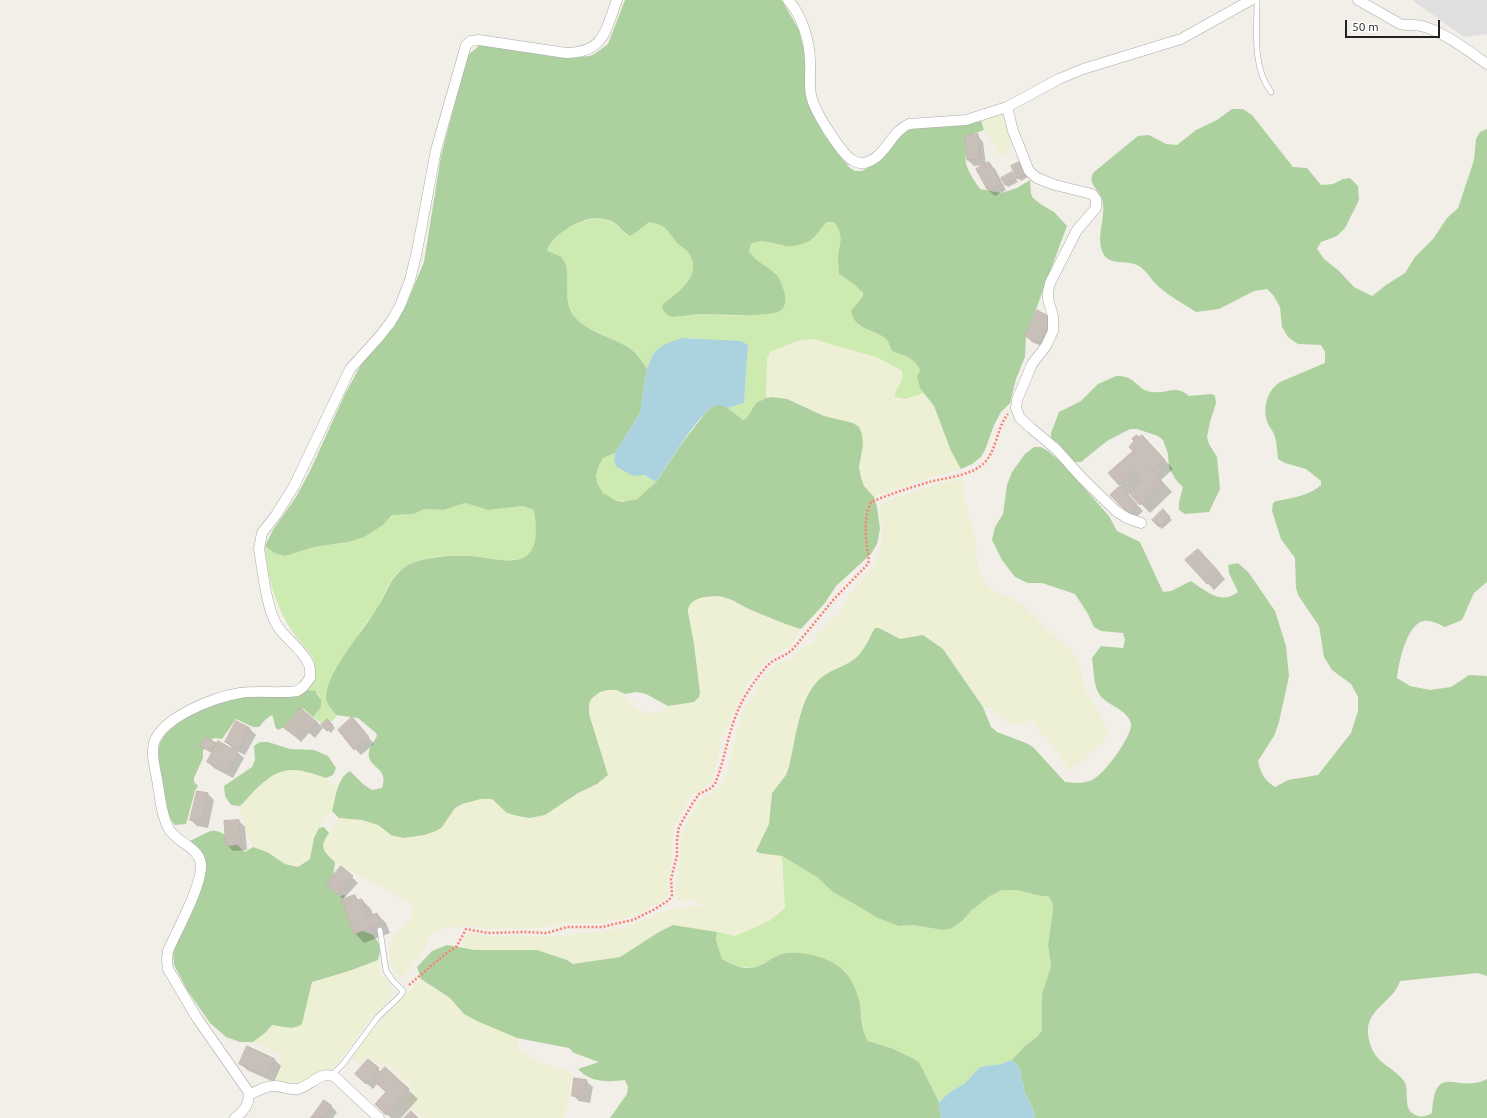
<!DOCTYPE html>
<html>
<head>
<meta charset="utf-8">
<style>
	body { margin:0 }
	#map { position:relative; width:1487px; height:1118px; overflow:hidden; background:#f2efe9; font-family:Ubuntu,sans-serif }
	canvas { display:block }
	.scale { position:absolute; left:1345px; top:20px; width:95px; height:18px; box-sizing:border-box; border:2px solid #222; border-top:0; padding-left:5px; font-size:12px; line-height:14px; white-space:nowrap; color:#222; -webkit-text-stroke:3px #fff; paint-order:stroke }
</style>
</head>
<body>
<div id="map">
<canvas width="1487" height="1118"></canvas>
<div class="scale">50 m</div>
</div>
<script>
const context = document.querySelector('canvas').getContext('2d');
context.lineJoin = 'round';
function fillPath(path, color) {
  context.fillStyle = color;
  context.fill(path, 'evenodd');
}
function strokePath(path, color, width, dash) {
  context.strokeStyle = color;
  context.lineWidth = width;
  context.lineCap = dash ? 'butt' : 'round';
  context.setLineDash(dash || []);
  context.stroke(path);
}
fillPath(new Path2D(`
	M1412 0H1487V34L1464 37Z`), '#e0dfdf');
fillPath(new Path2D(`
	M1003 114 1014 144 1004 155H1000L984 130 981 121 996 115Z
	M812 339 876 357 901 370 904 373V377L895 392 905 399 924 393 934 406 951 451 961 469 928 478 874 497 864 486 861 478 859 467 863 445 853 423 824 416 787 399 772 397 766 398 767 359 770 352 797 341Z
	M962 478 966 505 974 532 978 566 982 580 990 588 1020 602 1050 632 1067 646 1077 658 1080 664 1084 689 1100 712 1104 722 1108 734 1107 737 1102 743 1070 771 1059 754 1033 722 1030 720 1020 725H1012L990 708 983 707 943 649 931 639 923 635 900 639 879 628H875L859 656 850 662 839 667 804 700 789 767 786 775 772 793 769 824 756 851 759 853 782 856 785 908 769 921 735 936 673 925 620 957 573 964 567 960 536 950H475L462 947 467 933 488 936 519 935 537 937 598 932 622 928 674 908 689 906 703 907 701 904 694 901 677 900 675 892 681 852V836L695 808 701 799 722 785 727 774 741 715 766 675 777 663 790 658 800 650 813 643 818 633 838 614 852 591 876 563 882 545 881 504 920 489Z
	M709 597H724L781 623 801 629 788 648 766 660 747 685 729 721 721 741 716 767 711 780 707 786 691 796 675 823 672 837V860L667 886 669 895 663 901 642 912 621 919 601 923H565L540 928 488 929 465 925 461 927 443 928 434 932 414 963 400 979 391 964 389 949 393 937 410 920 412 907 411 903 335 862 326 854 323 847 324 840 339 818 362 820 378 825 391 835 442 827 455 808 462 804 481 799H492L507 813 578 793 597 784 608 774 589 714V704L592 698 600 692 608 690 622 692 641 712 649 714 659 712 668 706 694 702 700 693 694 644 688 608 692 602 695 600Z
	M283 770 305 771 326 778 338 788 332 811 319 828 314 838 310 859 298 867 285 864 267 852 253 847 244 826 240 806 254 791 274 775Z
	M378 960 379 972 393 989 392 997 368 1022 335 1067 331 1070 325 1071 295 1086 273 1081 281 1056 253 1042 266 1032 272 1025 294 1028 302 1024 312 982 349 971Z
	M421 979 450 998 464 1014 517 1038 519 1049 537 1062 568 1071 572 1077 565 1118H421L405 1101 412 1094 410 1084 385 1063 380 1067 367 1057 360 1065 352 1057 380 1021Z`), '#eef0d5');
fillPath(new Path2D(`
	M594 218C612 221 614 221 627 235L637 232 649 222C666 225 667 230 677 243 681 247 688 250 690 255 702 277 677 293 663 304L673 317 702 314 737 316 775 312V273L753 258 749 251 751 244C762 236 776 247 788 246 796 244 805 241 813 239L821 226 827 222H834C845 236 839 243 838 258 838 264 839 269 839 274 847 279 862 286 863 296L851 311 858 325 886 338 892 351 914 360 920 370C917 379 918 386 924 393L905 399 895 397C894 388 908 378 901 370L876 357 813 339 797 341 770 352 767 359 766 398 756 403 746 419 743 420 728 408 744 403 748 345 693 338H682L653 354 647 369C642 361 637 352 629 348 593 326 563 331 567 276L547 251C552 232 577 223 594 218Z
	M615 453 614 461 656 482C650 487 644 495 637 498 623 505 603 499 597 484 595 479 597 474 598 469 599 465 600 460 603 458 606 456 612 455 615 453Z
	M465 503 488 510 523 506 534 510C536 524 539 543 529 554 518 566 487 557 473 556 450 555 422 555 402 569 390 577 385 594 378 607 373 616 363 624 359 634 347 657 339 682 329 707L336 715 335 718 326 727 313 717 321 707C320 696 320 691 308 690 314 680 317 672 314 661 311 651 300 643 294 634 276 608 267 577 265 546L274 553 285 556 314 547 343 543 383 525 389 518 395 515 414 514 424 509 444 510Z
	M782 856 818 878 834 893 899 926 913 925 943 930 962 921 972 910 990 896 1002 890H1017L1041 896H1048L1052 902 1053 909 1048 945 1051 966 1042 994V1030L1038 1036 1026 1045 1012 1060 1001 1064 980 1067 964 1084 950 1092 939 1102 919 1062 891 1048 868 1041 864 1034 860 1004 844 970 838 966 816 956 779 955 758 967 751 968 736 966 722 959 716 940 717 932 735 936 769 921 785 908Z`), '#cdebb0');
fillPath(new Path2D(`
	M625 0H781L783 2 799 30 804 50 807 98 810 108 825 136 849 167 855 171H862L882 159 904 132 913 128 981 121 984 130 973 134C961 159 964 166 980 189L1001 193 1017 188 1030 180 1031 194 1033 198 1042 205 1054 212 1067 226 1026 336 1025 357 1016 379 1010 403 1001 412 994 425 985 450 981 457 972 464 961 469 951 451 934 406 920 388 917 377 920 370C914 357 904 356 892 351 890 347 888 340 885 338 871 328 855 330 851 311L863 296V293L854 284 839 274C839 269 838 264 838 258 839 243 845 236 834 222H827C821 227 816 237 811 240 803 244 795 247 787 246 775 245 761 237 751 244L749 251C756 264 773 267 780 280 783 288 789 301 782 309 773 319 715 314 701 314 692 315 682 316 673 317 667 316 665 313 662 308L663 304C677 293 702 277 690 255 688 250 681 247 677 243 667 230 666 225 649 222L637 232 630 236C623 233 619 224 611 221 606 219 598 218 593 218 577 221 551 235 547 251 551 253 557 254 561 257 574 269 560 298 574 316 588 333 611 336 629 348 637 353 642 361 647 369L640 413 615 453 603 458 599 465 596 476 597 483 603 493 615 500 622 502 637 499 645 492 656 482 680 446 706 412 715 405H722L728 408 743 420 746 419 756 403 766 398 772 397 787 399 824 416 853 423 859 427 862 434 863 445 859 467 861 478 864 486 874 497 877 507 880 529 877 544 871 554 836 586 825 603 801 629C783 624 766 616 749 609 741 605 732 599 723 597 712 595 687 597 688 612L694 644 700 693 699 697 694 702 668 706 646 694 637 692 625 694 616 690H608L600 692 592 698 589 704V714L608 775 597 784 578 793 545 815 530 818 518 816 507 813 492 799H481L462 804 455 808 442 827 436 831 424 835 403 838 391 835 378 825 362 820 339 818 332 811C336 797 337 778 350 771L363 784 372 790 382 788C389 769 371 768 369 757 367 750 374 742 377 736L376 733 358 718 336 715C332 710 326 704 326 697 327 671 364 630 377 608 385 597 388 584 397 574 402 569 408 564 415 562 433 556 453 555 472 556 487 557 510 564 523 558 540 550 536 524 534 510L523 506 488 510 465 503 444 510 424 509 414 514 395 515 391 516 383 525 364 537 348 542 314 547 285 556 274 553 265 546 273 530 296 497 310 471 345 394 362 363 372 349 394 327 407 303 424 262 441 156 454 106 463 68 469 54 480 45 493 44 575 57 590 56 596 53 608 44Z
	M1232 109H1243L1252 115 1293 167 1307 168 1321 185 1333 184 1343 179 1350 178 1358 186 1359 200 1345 228 1337 236 1321 242 1317 249 1324 259 1338 270 1354 287 1372 296 1386 285 1405 273 1415 257 1433 239 1447 218 1458 208 1474 160 1476 139 1480 132 1487 129V582L1474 593 1462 620 1445 627C1438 624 1431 620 1424 621 1407 623 1398 664 1397 678L1410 686 1430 690 1451 687 1469 675 1487 676V976L1478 973 1400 981C1395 999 1370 1008 1368 1028 1367 1036 1371 1050 1377 1057 1384 1066 1396 1070 1404 1081 1410 1090 1403 1105 1412 1113 1419 1118 1425 1117 1432 1113 1435 1059 1458 1095 1487 1079V1118H1035L1032 1106 1025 1094 1019 1067 1012 1060 1026 1045 1038 1036 1042 1030V994L1051 966 1048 945 1053 909 1052 902 1048 896H1041L1017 890H1002L990 896 972 910 962 921 950 929 943 930 913 925 899 926 878 918 853 903 834 893 818 878 782 856 759 853 756 851 769 824 772 793 786 775 789 767C795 743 799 701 816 683 825 672 838 669 850 662 863 655 868 640 875 628H879L900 639 923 635 943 649 983 707 991 727 997 732 1026 743 1033 747 1065 782C1074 783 1083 784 1092 780 1103 776 1134 734 1131 723 1126 708 1107 706 1099 694 1093 684 1094 669 1092 658L1101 646 1123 648 1125 640 1123 633 1101 631 1094 627 1088 614 1075 594 1042 583H1028L1015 577 1002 560 992 540 995 527 1003 514 1007 485 1012 472 1025 454 1034 447H1041L1048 451 1063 464 1109 516 1117 531 1140 542 1163 592 1171 591 1191 581C1207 592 1221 605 1238 592L1229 573 1228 565 1238 563 1249 573 1275 611 1286 646 1289 676 1279 722 1274 736 1258 761C1260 772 1265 781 1275 787L1288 780 1318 775 1351 733 1358 711V697L1351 684 1332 670 1324 657 1319 626 1298 595 1296 588 1295 558 1281 539 1272 511 1273 503 1276 501C1292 498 1309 496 1321 485V481L1306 469 1285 463 1278 459C1277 452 1277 444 1275 437 1274 432 1270 428 1268 424 1262 408 1267 391 1280 382L1325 363V352L1321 345 1298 344 1288 337 1282 327 1280 307 1273 295 1267 289 1254 291 1219 309 1196 312C1184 304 1169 296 1158 286 1150 279 1147 270 1137 265 1127 260 1109 266 1103 253 1095 236 1107 217 1102 199 1099 189 1086 183 1094 172L1138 136 1149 135 1166 144 1177 145 1196 130 1217 120Z
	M1116 376C1137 375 1136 391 1153 392 1168 394 1175 384 1189 396L1212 394 1215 396 1216 403 1210 422 1207 437 1209 444 1217 457 1220 489 1209 512 1185 514 1179 510V502L1183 487 1176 480 1169 468 1168 454 1163 440 1158 436 1137 429H1130L1107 441 1081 462H1075L1057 442 1051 440V433L1059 412 1081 401 1098 384Z
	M308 690 315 691 321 700V707L313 717 303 708 289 725 278 730C273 726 275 720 272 715L266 719 259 727H253L236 719 222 739 214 738 206 744 203 751V758L194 778V782L198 786 195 791 186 824 175 825C164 813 163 790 161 773 159 764 156 752 160 743 174 716 220 699 248 696 262 694 277 697 291 695 297 695 303 692 308 690Z
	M260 742H268L290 749 314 750 328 756 336 768 333 775 326 778C292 766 280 765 253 792 249 797 245 801 240 806L231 805 225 796 224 786 252 767 255 760 254 746Z
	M324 827 329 833C319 847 323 851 335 862L333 877 339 896 345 895 344 902 358 929 373 935 379 944 380 952 378 960 349 971 312 982 302 1024C293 1031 282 1026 272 1025L266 1032 253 1042H240L226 1037 210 1023 187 990 174 965 173 952 202 879 204 860 190 841C197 838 204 833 211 831 222 828 237 845 245 852L253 847 267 852 285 864 298 867 310 859 314 838 319 828Z
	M673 925 717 932 716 940 722 959C731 964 741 969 751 968 762 967 770 959 779 955 796 948 834 958 845 972 853 981 858 994 860 1005 862 1018 861 1030 868 1041L891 1048 912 1058 919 1062 939 1102 941 1118H610L627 1094 628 1087 625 1080C607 1082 591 1083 578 1069L599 1062 574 1053 569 1048 517 1038 477 1021 464 1014 450 998 421 979 417 967 432 951 447 945 475 950H537L567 960 573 964 620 957 659 932Z`), '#add19e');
fillPath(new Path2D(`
	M682 338 741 341 748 345 744 403 728 408C724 406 719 404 714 406 700 412 666 467 656 482L644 475 633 476 617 467 614 461 615 453 640 413 647 369 653 354 658 349 665 344Z
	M1012 1060 1019 1067 1025 1094 1032 1106 1035 1118H941L939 1102 950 1092 964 1084 980 1067 1001 1064Z`), '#aad3df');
fillPath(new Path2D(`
	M977 135 983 142 986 165 974 166 968 160Z
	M989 163 995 169 1006 190 995 196 988 190Z
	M1019 163 1028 177 1021 181 1018 178Z
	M1014 176 1018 182 1008 187 1006 185Z
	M1050 317 1046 348 1032 342 1026 336Z
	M1151 445 1173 469 1161 480 1172 492 1150 513 1130 493 1128 495 1143 511 1134 519 1112 495 1121 486 1110 473 1134 451Z
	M1163 511 1172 520 1162 529 1153 520Z
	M1204 556 1225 579 1214 590 1186 560Z
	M327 720 335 728 331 733 322 725Z
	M237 722 250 729 256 735 245 755 235 750 244 758 233 778 214 768 208 762 213 753 201 746 215 743 217 745 234 750 226 742Z
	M317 722 323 728 315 738 309 733 301 742 285 728Z
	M358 725 374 744 361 755 355 749Z
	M197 792 208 794 214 800 208 828 197 826 191 820Z
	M239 821 245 827 247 850 233 851 227 845Z
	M352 877 358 883 343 899 333 890Z
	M355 896 359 901 362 900 371 909 373 915 377 914 386 923 390 933 364 943 355 933Z
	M248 1048 275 1060 281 1066 274 1082 247 1070 241 1064Z
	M368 1061 381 1072 385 1068 418 1099 401 1118H391L385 1113 387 1092 378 1083 373 1089 363 1080Z
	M586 1081 593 1087 590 1103 579 1101 573 1095Z
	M331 1106 337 1112 333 1118H313Z`), '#0003');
const building = new Path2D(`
	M978 134 980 159 967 160 965 136Z
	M989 162 1001 184 988 191 976 169Z
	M1019 162 1026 174 1017 179 1011 166Z
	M1012 172 1016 179 1005 185 1001 178Z
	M1037 310 1050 317 1048 322 1049 323 1040 343 1025 336Z
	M1137 435 1139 437 1142 435 1165 460 1152 471 1163 483 1140 505 1129 493 1143 480 1135 471 1119 485 1108 473 1133 451 1129 447 1134 441 1132 439Z
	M1120 486 1137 504 1128 513 1110 495Z
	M1163 509 1170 517 1159 527 1152 520Z
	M1198 549 1220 573 1207 584 1185 560Z
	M301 708 317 722 308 732 302 727 295 736 284 728Z
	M352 717 369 737 354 750 338 730Z
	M327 719 333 725 327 731 321 725Z
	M236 721 250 728 239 749 225 742Z
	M205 737 216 743 211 752 200 746Z
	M218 741 238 752 227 772 207 762Z
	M197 791 208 793 202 823 190 820Z
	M239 820 241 844 226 846 224 821Z
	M341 866 353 876 337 894 326 884Z
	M355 895 357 900 362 899 367 913 363 914 365 918 377 913 381 923 354 934 341 900Z
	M247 1046 275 1059 267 1076 239 1064Z
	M368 1059 379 1068 366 1084 355 1074Z
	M385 1067 409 1089 386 1115 375 1104 386 1092 373 1080Z
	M574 1078 587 1080 584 1098 572 1096Z
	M324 1100 332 1106 323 1118H311Z
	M411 1111 418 1118H404Z`);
fillPath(building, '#c7bfb8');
strokePath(building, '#c4b6ab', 1);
const service = new Path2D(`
	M1257 0C1257 29 1252 67 1271 92
	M331 1076 343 1064 378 1017 401 995 403 991 392 980 386 971 380 930`);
const minor = new Path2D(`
	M788 0C802 15 810 42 810 62 811 74 808 87 812 99 816 114 837 145 847 156 851 160 858 164 864 163 886 158 890 132 909 124L966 120 1007 107 1059 79 1083 69 1181 39 1251 0
	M1358 0 1400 24C1407 26 1414 24 1421 26 1441 30 1470 52 1487 64
	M1007 107 1013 131 1029 171 1037 178 1055 185 1092 194 1096 199V208L1077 230 1050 283 1048 292V299L1053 316V331L1046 346 1032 364 1017 400 1016 408 1020 418 1031 428 1056 449 1082 478 1116 511 1127 518 1141 523
	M249 1095C258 1091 266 1085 276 1086 283 1087 291 1090 298 1089 311 1086 320 1070 335 1077L379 1118
	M235 1118C244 1111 251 1103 248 1091L197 1018 168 969 167 959 168 951C177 930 203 884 201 864 199 847 177 843 169 829 161 815 160 795 157 779 155 768 151 754 154 743 162 717 215 697 240 693 259 690 278 694 297 691L303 687 310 678C310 673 311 667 308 663 303 650 286 639 278 627 266 609 263 571 259 549L262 533 276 515 294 486 350 369 379 337 390 323 400 306 410 280 417 251 436 150 466 45 471 41 479 40 566 53C605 52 605 31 617 0`);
strokePath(service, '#a9a9a9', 6);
strokePath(minor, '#a9a9a9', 11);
strokePath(new Path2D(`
	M409 985 444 955 457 946 466 929 488 933 524 932 547 933 567 927H602L623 922 633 920 655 909 669 900 672 895 671 879 677 855V839L679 827 692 804 699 794 711 788 715 784C725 759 728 732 739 708 745 694 756 679 766 667 774 658 785 657 793 649L834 599 868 564 869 560C866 540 862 522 871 502 890 494 909 488 929 482 948 477 973 476 986 461 997 448 997 427 1008 414`), '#fa8072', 2.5, [2, 2]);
strokePath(service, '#fff', 5);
strokePath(minor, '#fff', 10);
</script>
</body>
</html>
